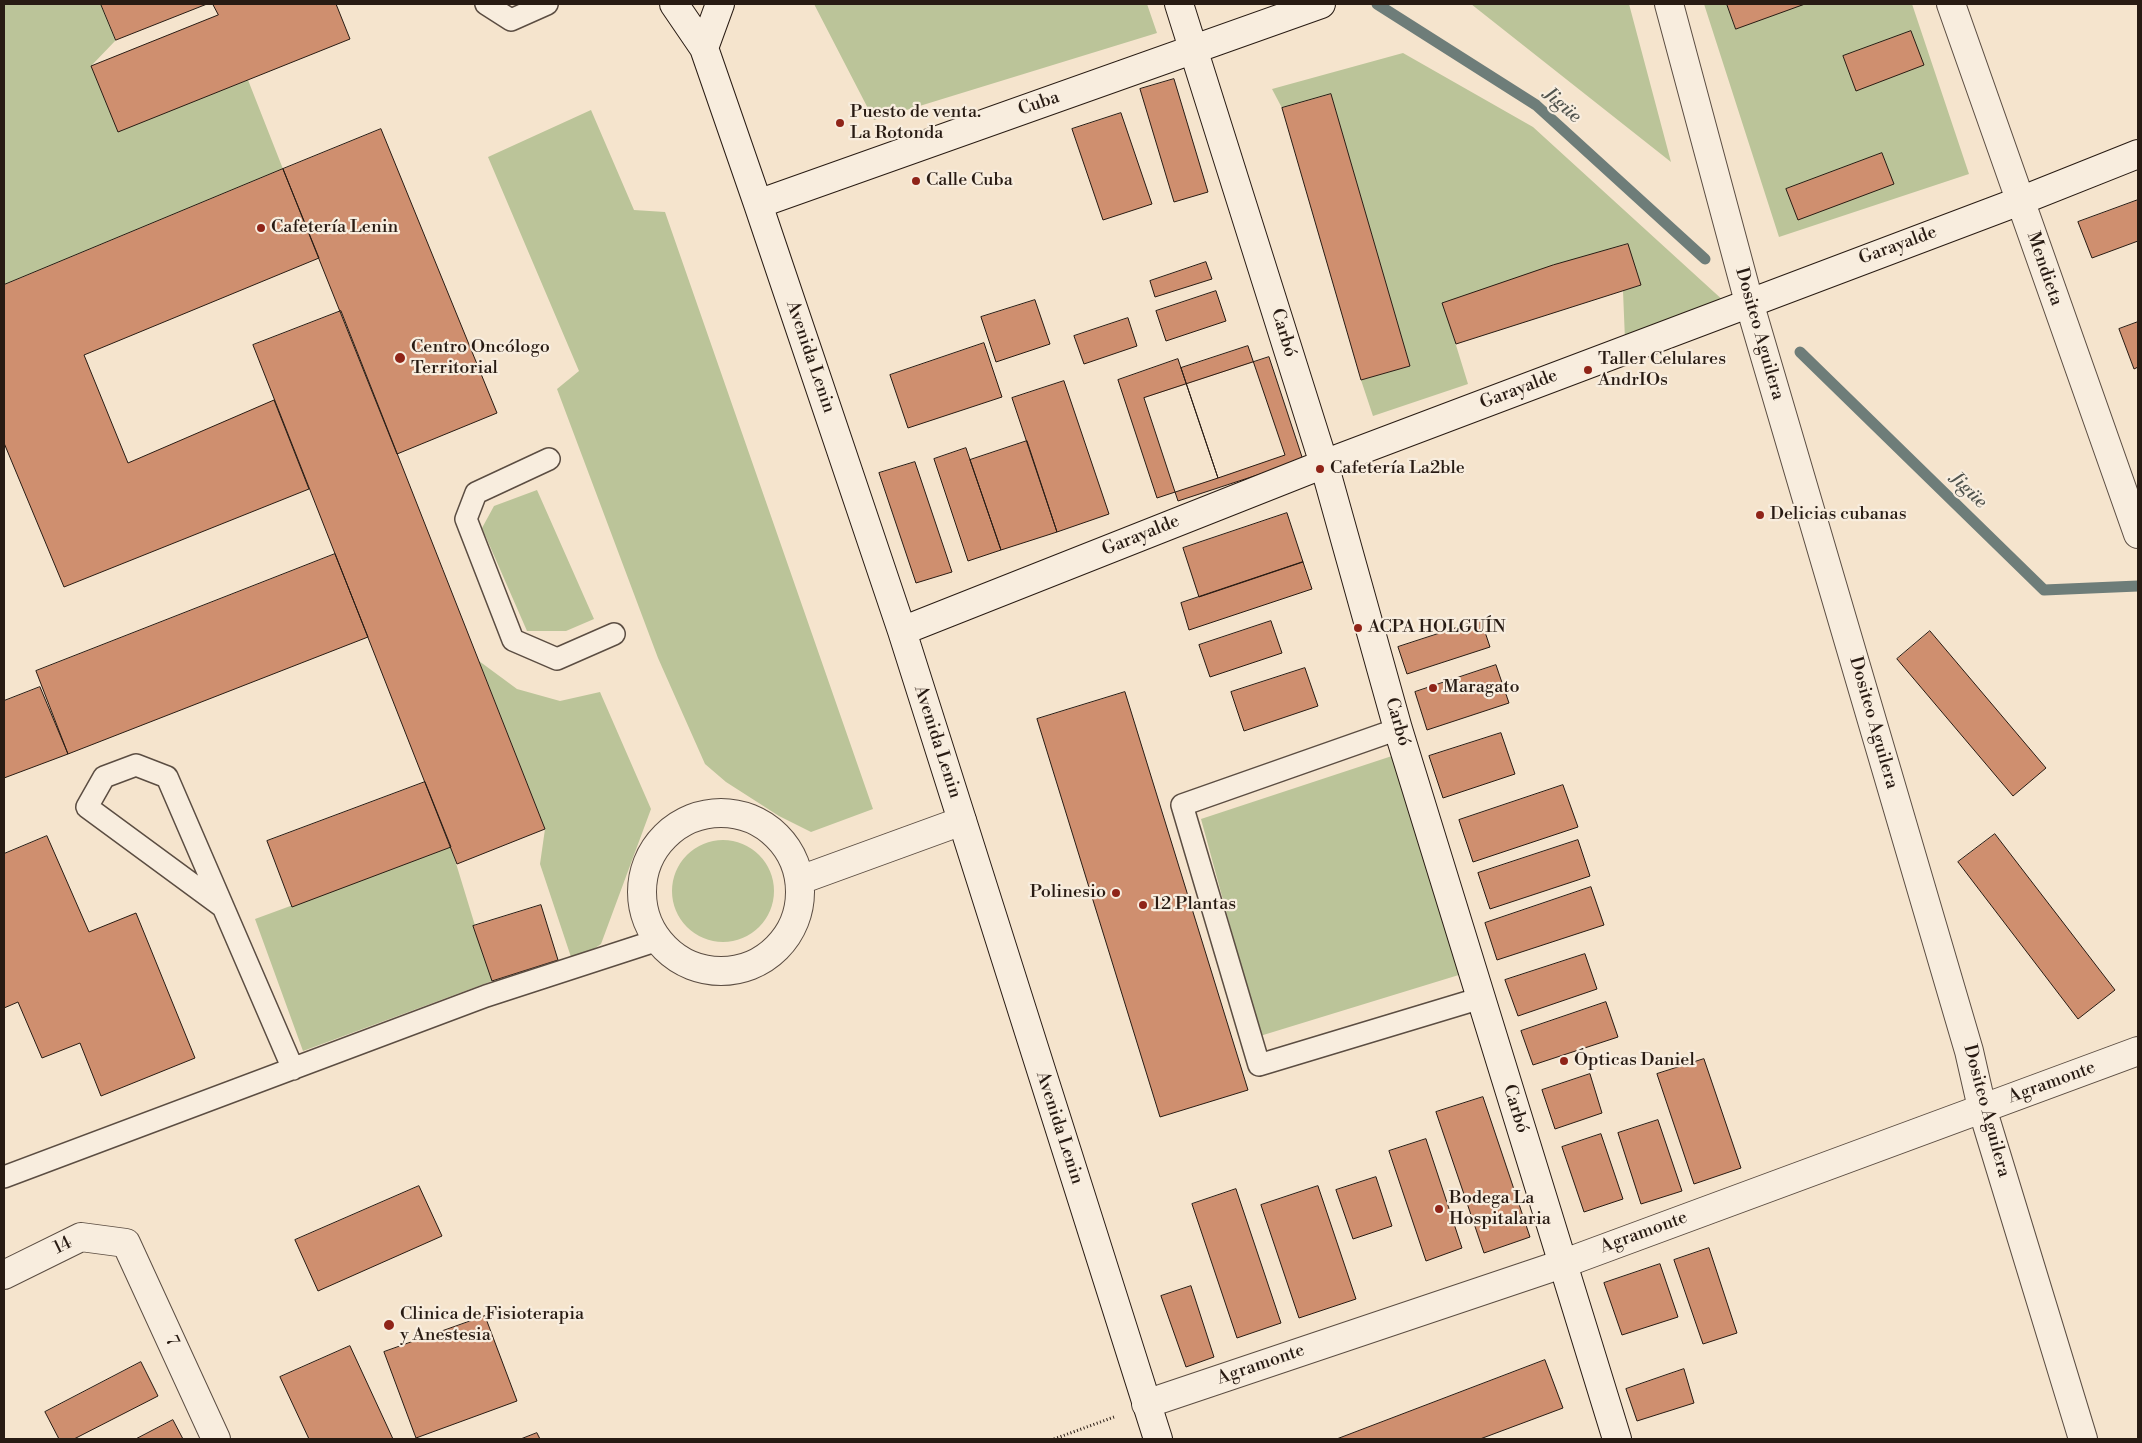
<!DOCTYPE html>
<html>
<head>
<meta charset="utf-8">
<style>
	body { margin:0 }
	#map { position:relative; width:2142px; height:1443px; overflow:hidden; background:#f5e4cd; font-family:"Libre Bodoni",serif }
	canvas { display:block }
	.frame { position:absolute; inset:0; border:5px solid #281b13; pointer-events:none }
</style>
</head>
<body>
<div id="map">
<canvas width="2142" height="1443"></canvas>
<div class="frame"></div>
</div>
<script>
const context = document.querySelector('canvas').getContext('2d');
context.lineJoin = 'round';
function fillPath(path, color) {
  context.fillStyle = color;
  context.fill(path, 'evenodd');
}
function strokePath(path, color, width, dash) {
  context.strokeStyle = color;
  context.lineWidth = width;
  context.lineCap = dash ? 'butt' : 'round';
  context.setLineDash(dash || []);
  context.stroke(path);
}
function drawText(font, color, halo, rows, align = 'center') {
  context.font = font + ' "Libre Bodoni",serif';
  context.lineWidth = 4.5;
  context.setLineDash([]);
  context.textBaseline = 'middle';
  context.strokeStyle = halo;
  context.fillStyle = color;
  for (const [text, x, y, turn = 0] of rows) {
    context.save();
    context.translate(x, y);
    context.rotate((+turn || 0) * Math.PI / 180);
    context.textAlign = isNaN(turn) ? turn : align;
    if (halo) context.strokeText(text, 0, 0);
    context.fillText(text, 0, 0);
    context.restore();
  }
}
fillPath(new Path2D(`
	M4 4H101L116 40 91 66 118 131 248 80 283 169 4 285Z
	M814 4H1147L1157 33 874 120Z
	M1471 4H1629L1671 162Z
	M1704 4H1912L1969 174 1779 237Z
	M1403 53 1533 127 1726 303 1625 340 1623 291 1641 285 1627 244 1443 303 1468 384 1373 416 1361 380 1410 366 1331 94 1282 108 1272 89Z
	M591 110 634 210 665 212 873 809 811 832 779 816 726 782 705 764 658 658 557 389 579 371 488 157Z
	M537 490 594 619 566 631H527L482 528 494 506Z
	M479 661 517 689 560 701 600 692 651 809 601 944 573 963 540 864 545 829Z
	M1395 755 1462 974 1260 1036 1201 819Z
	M672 891a51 51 0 1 1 102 0a51 51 0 1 1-102 0Z
	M451 847 492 981 303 1051 255 919Z`), '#bbc499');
strokePath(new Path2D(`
	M1377 4 1536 105 1705 259
	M1800 352 2044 590 2138 586`), '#6e7d79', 11);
const building = new Path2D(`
	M101 4H207L116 40Z
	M213 4H336L350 39 118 132 91 66 218 15Z
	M1727 4H1805L1736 29Z
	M1911 31 1924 65 1856 91 1843 56Z
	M1174 79 1208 192 1174 202 1140 89Z
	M1331 94 1410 366 1361 380 1282 108Z
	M1121 113 1152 204 1103 220 1072 129Z
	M381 129 497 413 397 454 283 169Z
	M1882 153 1894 184 1798 220 1786 189Z
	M283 169 319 258 84 355 128 463 274 400 309 489 64 587 4 443V285Z
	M2138 200V241L2092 258 2078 222Z
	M1628 244 1641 285 1456 344 1442 303 1553 265Z
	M1206 262 1212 279 1155 297 1150 281Z
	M1216 291 1226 321 1166 341 1156 311Z
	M1035 300 1050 344 996 362 981 317Z
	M341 311 545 829 457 864 253 345Z
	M1128 318 1137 346 1084 364 1074 336Z
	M2138 322V367L2134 369 2119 329Z
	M984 343 1002 397 908 428 890 375Z
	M1248 346 1285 455 1218 478 1181 368Z
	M1269 357 1303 460 1178 501 1144 398Z
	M1178 359 1218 478 1157 498 1118 380Z
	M1064 381 1109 514 1057 532 1012 398Z
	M1027 441 1057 532 1001 550 970 460Z
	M966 448 1001 550 968 561 934 459Z
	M915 462 952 572 916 583 879 473Z
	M1287 513 1303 562 1199 597 1183 548Z
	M335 554 368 637 68 754 36 671Z
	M1303 562 1312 589 1189 630 1181 603Z
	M1481 620 1490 647 1407 674 1398 647Z
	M1271 621 1282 653 1210 677 1199 645Z
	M1930 631 2046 768 2013 796 1897 659Z
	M1496 665 1509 703 1427 730 1415 692Z
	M1305 668 1318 706 1244 731 1231 692Z
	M40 687 68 754 4 778V701Z
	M1125 692 1248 1090 1160 1117 1037 719Z
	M1501 733 1515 774 1443 798 1429 756Z
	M425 782 451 847 292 907 267 841Z
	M1563 785 1578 827 1473 862 1459 820Z
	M1995 834 2115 990 2078 1019 1958 862Z
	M47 836 89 932 136 913 195 1058 101 1096 80 1043 42 1058 18 1002 4 1008V854Z
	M1578 840 1590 876 1490 909 1478 873Z
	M1591 887 1604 925 1497 960 1485 923Z
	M541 905 558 960 492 981 473 926Z
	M1585 954 1597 989 1518 1016 1505 980Z
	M1606 1002 1618 1037 1533 1065 1521 1031Z
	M1704 1059 1741 1168 1694 1184 1657 1074Z
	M1590 1074 1602 1113 1555 1129 1542 1090Z
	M1483 1097 1530 1237 1484 1253 1436 1112Z
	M1658 1120 1682 1191 1641 1204 1618 1133Z
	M1601 1134 1623 1199 1584 1212 1562 1147Z
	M1426 1139 1462 1248 1426 1261 1389 1151Z
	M1376 1177 1392 1226 1353 1239 1336 1190Z
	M419 1186 442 1236 318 1291 295 1240Z
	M1318 1186 1356 1299 1299 1318 1261 1205Z
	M1236 1189 1281 1323 1237 1338 1192 1204Z
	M1709 1248 1737 1333 1703 1344 1674 1260Z
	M1660 1264 1678 1317 1622 1335 1604 1283Z
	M1191 1286 1214 1357 1186 1367 1161 1296Z
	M485 1316 517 1401 416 1438 384 1352Z
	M350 1346 393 1439H309L280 1377Z
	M1545 1360 1563 1408 1480 1439H1337Z
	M141 1362 158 1396 74 1439H59L45 1412Z
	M1684 1369 1694 1403 1637 1421 1626 1389Z
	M173 1420 183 1439H136Z
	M537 1433 540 1439H521Z`);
fillPath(building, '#cf8f6f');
strokePath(building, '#281b13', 1);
const lane = new Path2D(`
	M486 4 511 20 547 4
	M549 459 476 493 466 519 513 640 557 659 614 634
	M1398 729 1182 805 1259 1065 1481 998
	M223 907 87 807 104 777 136 765 167 777 293 1069
	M4 1177 486 996 655 941`);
const street = new Path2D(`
	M1669 4 1749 302 1969 1051 1982 1108 2083 1439
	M1951 4 2138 534
	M642 892a79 79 0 1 1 158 0a79 79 0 1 1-158 0Z
	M800 880 962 821
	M4 1275 81 1237 126 1243 216 1439
	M1146 1404 1562 1264 2138 1051`);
const secondary = new Path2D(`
	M674 4 704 48 758 204 902 631 1158 1439
	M1179 4 1324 464 1398 729 1617 1439
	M704 48 720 4
	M758 204 1321 4
	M902 631 1324 464 2020 201 2138 154`);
strokePath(lane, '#5b4d42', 24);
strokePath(street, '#5b4d42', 30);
strokePath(secondary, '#281b13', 30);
strokePath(new Path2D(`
	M1054 1439 1114 1417`), '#281b13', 3, [1, 2.5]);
strokePath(lane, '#f8edde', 21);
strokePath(street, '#f8edde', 28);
strokePath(secondary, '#f8edde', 28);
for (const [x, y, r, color] of [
	[840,123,5,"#8f2418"],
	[916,181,5,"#8f2418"],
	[261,228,5,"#8f2418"],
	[400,358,6,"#8f2418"],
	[1588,370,5,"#8f2418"],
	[1320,469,5,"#8f2418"],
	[1760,515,5,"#8f2418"],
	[1358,628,5,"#8f2418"],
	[1433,688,5,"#8f2418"],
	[1116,893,5,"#8f2418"],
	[1143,905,5,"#8f2418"],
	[1564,1061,5,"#8f2418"],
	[1439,1209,5,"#8f2418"],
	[389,1325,6,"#8f2418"]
]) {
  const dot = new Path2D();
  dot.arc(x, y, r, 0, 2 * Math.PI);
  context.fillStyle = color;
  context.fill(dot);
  strokePath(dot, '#f8edde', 2);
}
drawText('18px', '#281b13', '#f8edde', [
	["Cuba",1039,104,-19],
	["Garayalde",1898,246,-20],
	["Mendieta",2044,269,71],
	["Carbó",1283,333,73],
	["Dositeo Aguilera",1759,334,74],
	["Avenida Lenin",810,357,71],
	["Garayalde",1519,390,-21],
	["Garayalde",1141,536,-22],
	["Carbó",1397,722,74],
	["Dositeo Aguilera",1873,723,74],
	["Avenida Lenin",937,742,72],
	["Agramonte",2052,1083,-20],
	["Carbó",1515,1109,73],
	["Dositeo Aguilera",1986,1111,75],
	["Avenida Lenin",1059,1128,72],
	["Agramonte",1644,1233,-20],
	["14",63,1246,-26],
	["7",171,1341,65],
	["Agramonte",1261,1365,-19]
]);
drawText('18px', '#281b13', '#f8edde', [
	["Puesto de venta.",850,113],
	["La Rotonda",850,134],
	["Calle Cuba",926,181],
	["Cafetería Lenin",271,228],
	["Centro Oncólogo",411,348],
	["Territorial",411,369],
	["Taller Celulares",1598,360],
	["AndrIOs",1598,381],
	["Cafetería La2ble",1330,469],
	["Delicias cubanas",1770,515],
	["ACPA HOLGUÍN",1368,628],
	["Maragato",1443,688],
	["Polinesio",1106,893,"right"],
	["12 Plantas",1153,905],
	["Ópticas Daniel",1574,1061],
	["Bodega La",1449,1199],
	["Hospitalaria",1449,1220],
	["Clinica de Fisioterapia",400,1315],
	["y Anestesia",400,1336]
], 'left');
drawText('italic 19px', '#51544e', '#f8edde', [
	["Jigüe",1562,106,41],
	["Jigüe",1968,491,44]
]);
</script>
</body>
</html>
